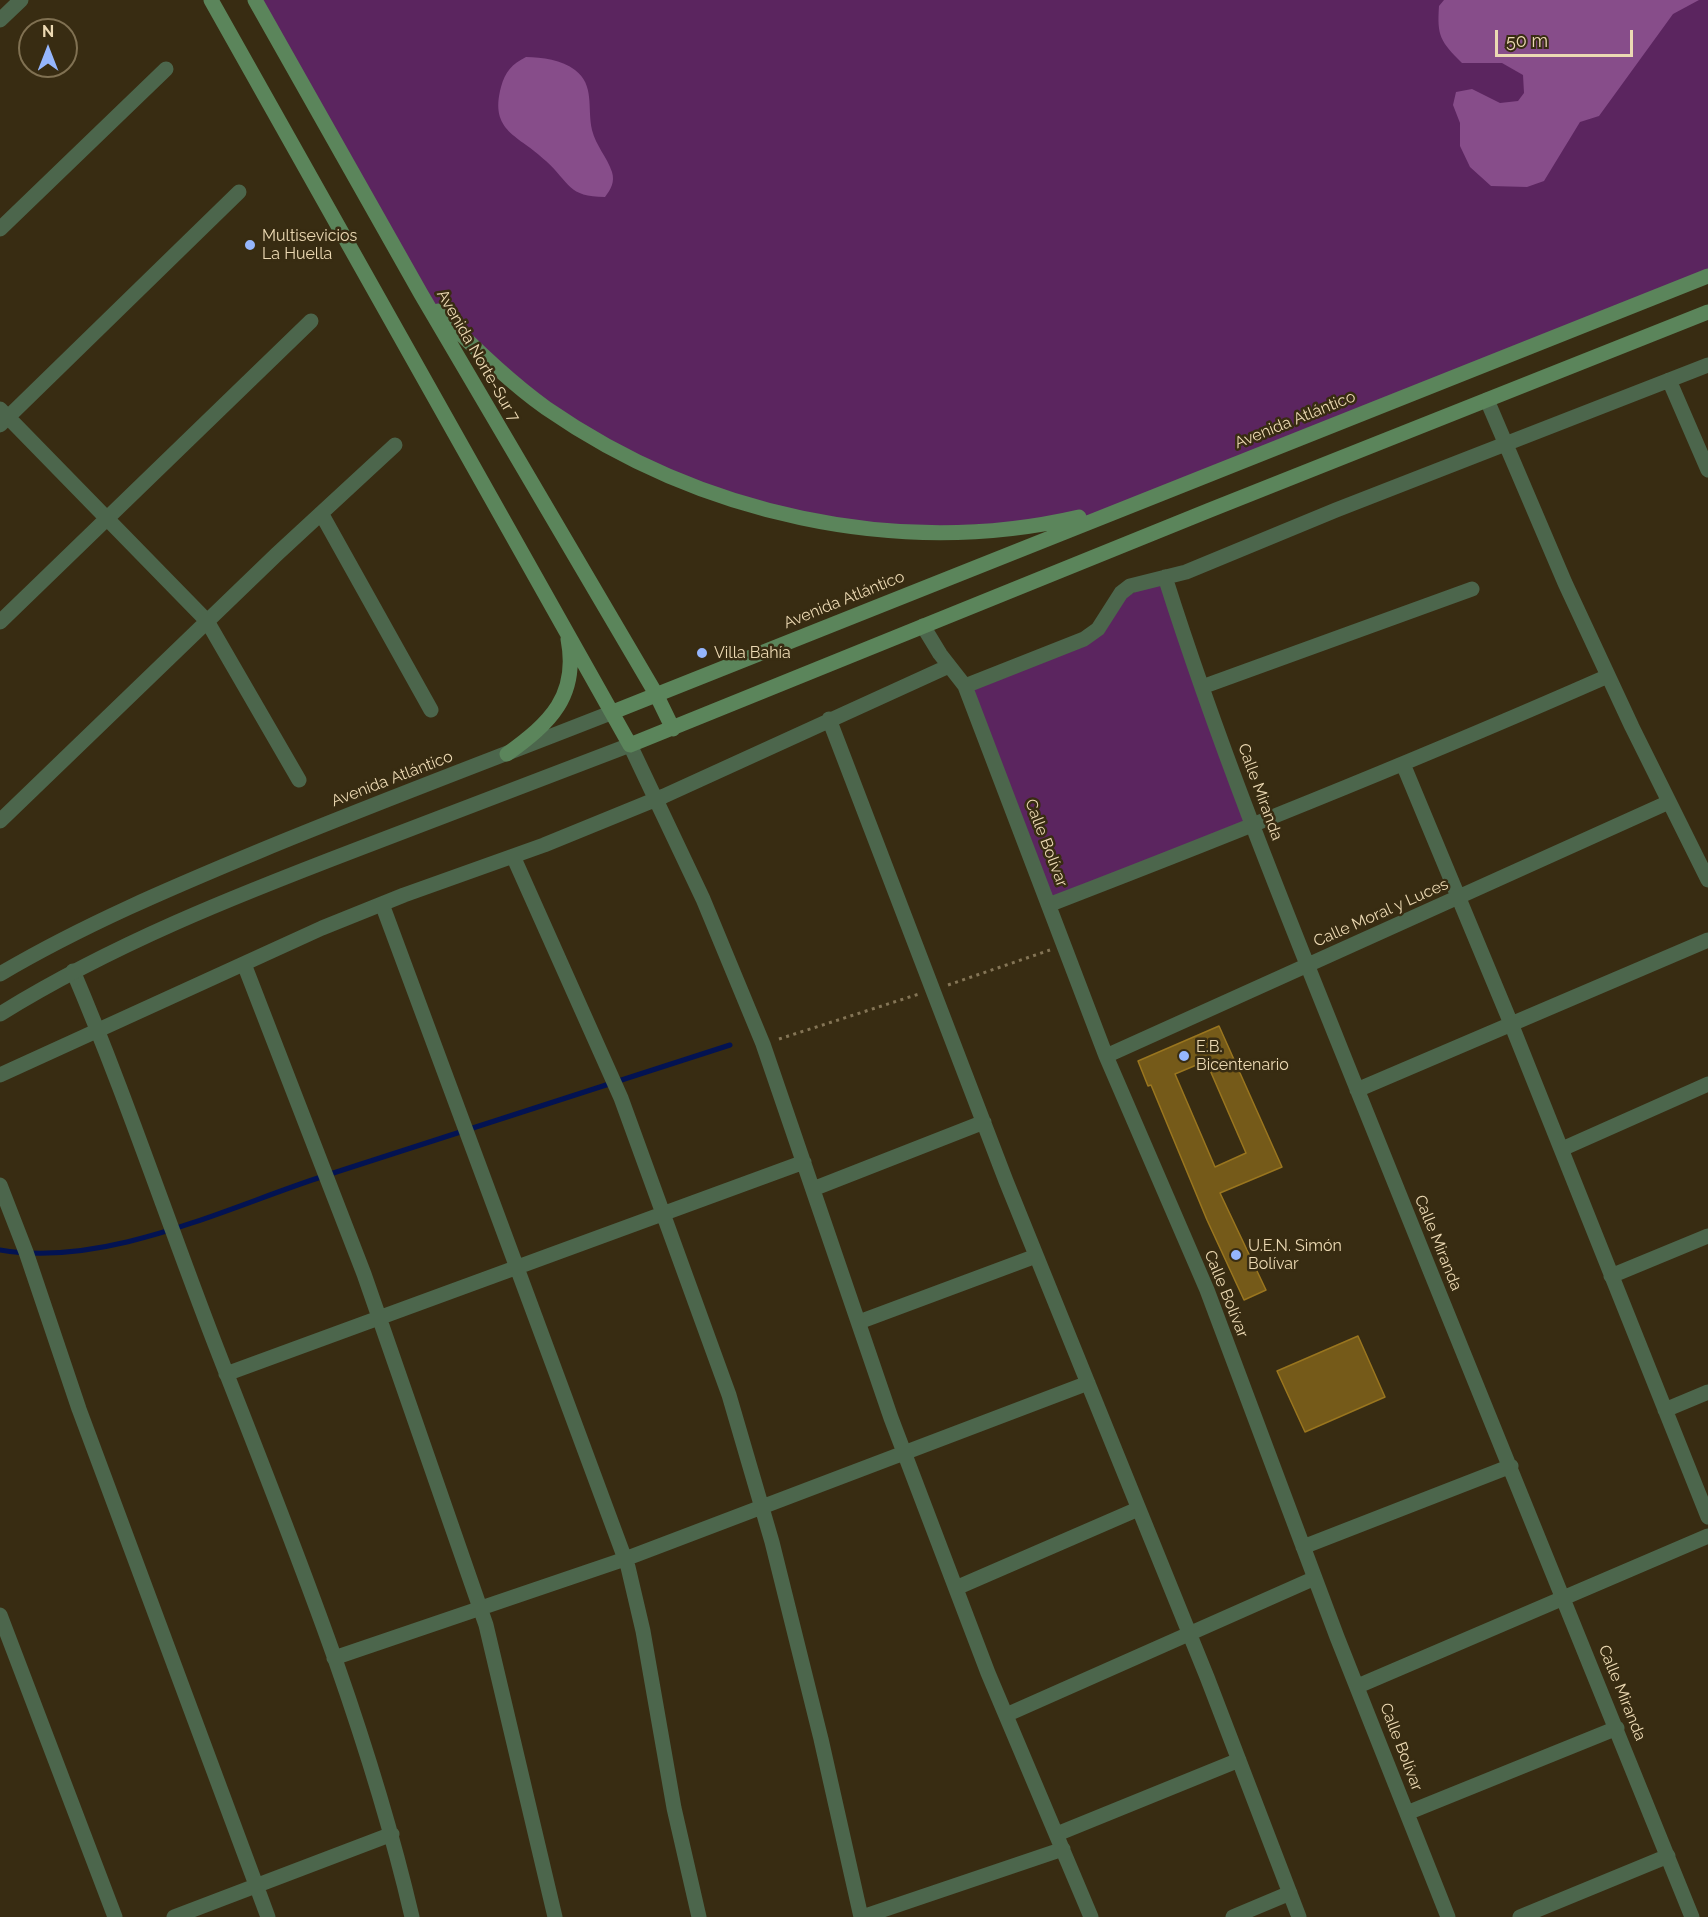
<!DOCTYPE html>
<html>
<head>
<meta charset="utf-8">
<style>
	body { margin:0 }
	#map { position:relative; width:1708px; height:1917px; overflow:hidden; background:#382c12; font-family:Raleway,sans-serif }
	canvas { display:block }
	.north { position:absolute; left:18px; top:18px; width:60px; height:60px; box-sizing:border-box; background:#382c12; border:2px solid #807152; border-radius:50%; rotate:0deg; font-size:16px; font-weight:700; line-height:24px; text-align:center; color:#ecd9b3 }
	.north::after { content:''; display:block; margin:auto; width:21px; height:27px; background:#95b6fd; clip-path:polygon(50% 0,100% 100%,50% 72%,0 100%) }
	.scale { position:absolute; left:1495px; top:30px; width:138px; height:27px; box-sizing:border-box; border:3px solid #ecd9b3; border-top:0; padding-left:8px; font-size:18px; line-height:21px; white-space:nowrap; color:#ecd9b3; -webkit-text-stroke:4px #382c12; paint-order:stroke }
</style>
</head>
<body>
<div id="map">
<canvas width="1708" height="1917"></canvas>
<div class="north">N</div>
<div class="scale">50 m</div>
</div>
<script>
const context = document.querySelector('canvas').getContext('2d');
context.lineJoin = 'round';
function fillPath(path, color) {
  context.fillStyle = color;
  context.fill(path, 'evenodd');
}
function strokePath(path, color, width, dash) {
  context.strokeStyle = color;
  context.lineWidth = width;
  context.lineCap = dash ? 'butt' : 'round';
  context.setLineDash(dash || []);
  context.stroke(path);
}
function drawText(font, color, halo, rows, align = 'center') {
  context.font = font + ' Raleway,sans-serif';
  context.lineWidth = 5;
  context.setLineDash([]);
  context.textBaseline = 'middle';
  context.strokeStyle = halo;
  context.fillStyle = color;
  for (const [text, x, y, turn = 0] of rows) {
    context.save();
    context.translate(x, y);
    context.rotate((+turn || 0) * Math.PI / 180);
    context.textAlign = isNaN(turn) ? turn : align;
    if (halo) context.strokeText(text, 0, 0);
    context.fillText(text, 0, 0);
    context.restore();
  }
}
fillPath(new Path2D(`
	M255 0H1708V276L1126 507 1065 521 872 529 714 494 546 408 421 294Z
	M1165 577 1253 826 1051 904 965 686 1084 639 1115 602Z`), '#5b255f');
fillPath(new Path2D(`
	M1444 0H1699L1673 14 1599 116 1580 122 1544 181 1527 187 1491 186 1470 167 1460 146V123L1453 105 1456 92 1472 89 1500 103 1518 101 1524 93 1523 75 1502 63H1462C1440 41 1437 36 1439 6Z
	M526 57C542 57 562 60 575 70 595 85 587 108 592 130 596 146 607 157 612 172 615 182 611 189 605 197 568 197 570 183 546 161 519 135 489 132 501 87 505 72 512 64 526 57Z`), '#874d8a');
strokePath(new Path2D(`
	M0 1250C106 1268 225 1208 324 1176 459 1132 594 1088 730 1045`), '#031352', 5);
const building = new Path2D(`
	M1219 1026 1282 1167 1220 1193 1266 1290 1244 1300 1207 1220 1151 1085 1148 1086 1138 1061ZM1206 1061 1246 1153 1215 1167 1175 1074Z
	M1358 1336 1385 1397 1305 1432 1277 1371Z`);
fillPath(building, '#755a19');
strokePath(building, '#9a761f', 1.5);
strokePath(new Path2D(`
	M948 985 1050 950
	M779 1039 919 994`), '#847556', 3, [3, 4.5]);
strokePath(new Path2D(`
	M0 20 21 0
	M0 229 166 69
	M1669 380 1708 470
	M1487 400 1565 583 1632 727 1708 880
	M0 409 207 621 299 780
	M0 425 239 192
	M321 513 431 710
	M1165 577C1221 754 1292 927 1361 1099 1470 1372 1583 1643 1692 1917
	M0 622 311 321
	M923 626 940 654 965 686 1106 1056 1207 1290 1337 1637 1448 1917
	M965 686 1084 639 1098 629 1121 593 1130 586 1186 572 1336 510 1708 365
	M1202 687 1472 589
	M829 719 1006 1181 1207 1677 1299 1917
	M630 745 703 899 763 1044 891 1418 988 1673 1091 1917
	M1403 764 1512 1026 1708 1517
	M0 821 277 554 395 445
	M513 856 621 1098 729 1395 772 1542 821 1739 861 1917
	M382 904 628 1567 643 1631 674 1808 699 1917
	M1051 904C1238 832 1424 757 1608 676
	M244 964 364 1274 486 1625 555 1917
	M73 971C125 1093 167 1220 215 1344 288 1532 366 1720 412 1917
	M1106 1056 1669 802
	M0 1075 322 928 404 895 544 845 664 796 949 666
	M1357 1090 1708 940
	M1562 1149 1708 1084
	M0 1185 26 1252 79 1409 268 1917
	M813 1189 984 1122
	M1611 1276 1708 1236
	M859 1322 1036 1256
	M226 1374 804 1162
	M1665 1410 1708 1392
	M1303 1547 1511 1466
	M956 1588 1138 1509
	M0 1615 115 1917
	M334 1658 625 1559 1088 1383
	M1358 1686 1708 1536
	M1006 1715 1315 1578
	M1407 1813 1617 1728
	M1057 1834 1239 1760
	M174 1917 392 1834
	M862 1917 1063 1849
	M1233 1917 1290 1893
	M1520 1917 1668 1856`), '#4c664c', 15);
strokePath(new Path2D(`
	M0 974C83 925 173 887 262 850 378 802 496 758 613 712
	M0 1014C113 944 235 896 358 849 449 814 539 780 630 745`), '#4c664c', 15);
strokePath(new Path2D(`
	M211 0 630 745 1210 510 1708 312
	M255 0 421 294 656 694 673 729
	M438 311C472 346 507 380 546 408 699 514 897 559 1079 517
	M613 712 1708 276
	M507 754C550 723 579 696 568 639`), '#5b855b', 15);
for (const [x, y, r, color] of [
	[250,245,6,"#95b6fd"],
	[702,653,6,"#95b6fd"],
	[1184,1056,6,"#95b6fd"],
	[1236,1255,6,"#95b6fd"]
]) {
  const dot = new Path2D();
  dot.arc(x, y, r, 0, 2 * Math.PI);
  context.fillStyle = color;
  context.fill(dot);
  strokePath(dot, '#382c12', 2);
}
drawText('16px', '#ecd9b3', '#382c12', [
	["Multisevicios",262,236],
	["La Huella",262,254],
	["Villa Bahía",714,653],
	["E.B.",1196,1047],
	["Bicentenario",1196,1065],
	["U.E.N. Simón",1248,1246],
	["Bolívar",1248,1264]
], 'left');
drawText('16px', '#ecd9b3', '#382c12', [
	["Avenida Norte-Sur 7",478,356,60],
	["Avenida Atlántico",1295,420,-22],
	["Avenida Atlántico",844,600,-22],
	["Avenida Atlántico",392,779,-21],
	["Calle Miranda",1260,792,70],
	["Calle Bolívar",1046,843,69],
	["Calle Moral y Luces",1381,913,-24],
	["Calle Miranda",1438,1243,68],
	["Calle Bolívar",1226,1294,68],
	["Calle Miranda",1622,1693,68],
	["Calle Bolívar",1401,1747,69]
]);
</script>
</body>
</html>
